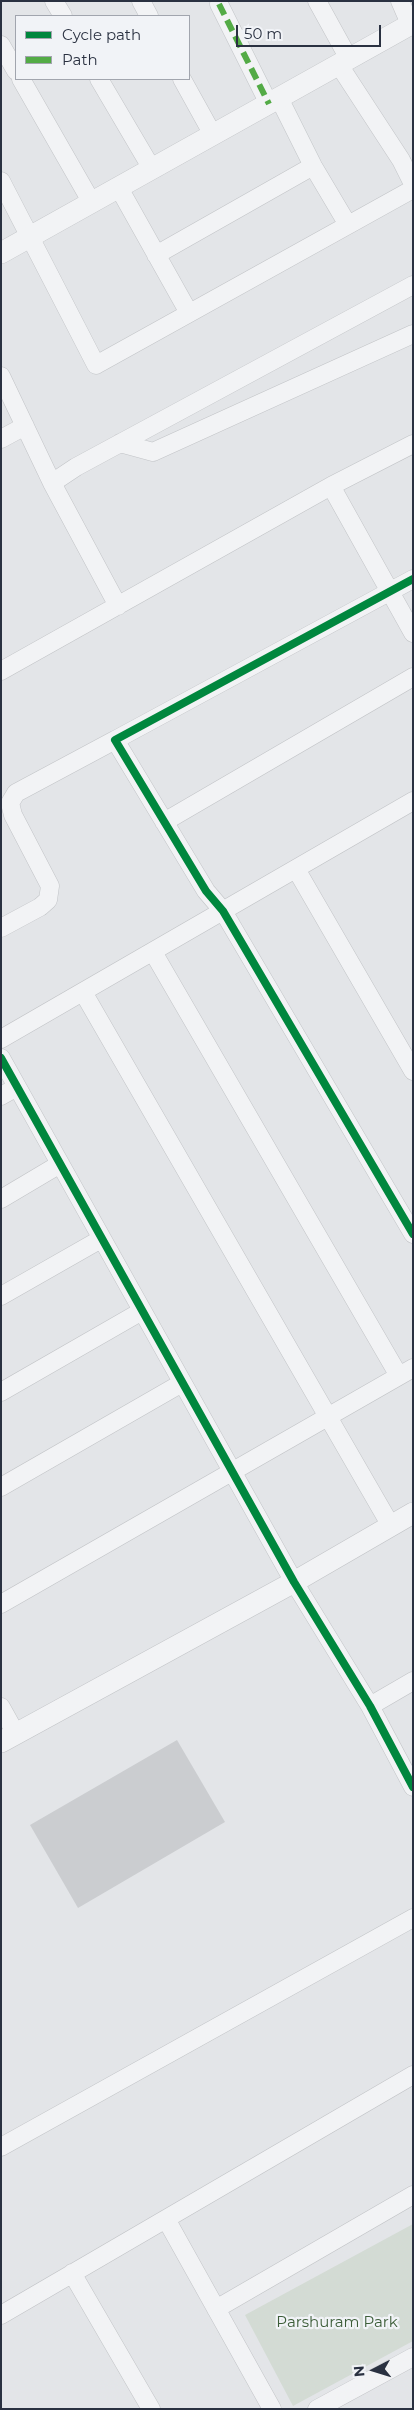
<!DOCTYPE html>
<html>
<head>
<meta charset="utf-8">
<style>
	body { margin:0 }
	#map { position:relative; width:414px; height:2410px; overflow:hidden; background:#e3e5e8; font-family:Montserrat,sans-serif }
	canvas { display:block }
	.frame { position:absolute; inset:0; border:2px solid #2a3141; pointer-events:none }
	.legend { position:absolute; left:15px; top:15px; width:175px; height:65px; box-sizing:border-box; background:#f1f3f7; border:1px solid #a1a5ae; margin:0; padding:6px 9px; list-style:none; font-size:15px; color:#2a3141 }
	.legend li { display:flex; align-items:center; gap:10px; height:25px }
	.legend b { width:25px; border:1px solid #a1a5ae }
	.north { position:absolute; left:349px; top:2345px; width:50px; height:50px; -webkit-text-stroke:4px #f1f3f7; paint-order:stroke; rotate:265deg; font-size:14px; font-weight:700; line-height:20px; text-align:center; color:#2a3141 }
	.north::after { content:''; display:block; margin:auto; width:18px; height:22px; background:#2a3141; clip-path:polygon(50% 0,100% 100%,50% 72%,0 100%) }
	.scale { position:absolute; left:236px; top:25px; width:145px; height:22px; box-sizing:border-box; border:2px solid #2a3141; border-top:0; padding-left:6px; font-size:15px; line-height:18px; white-space:nowrap; color:#2a3141; -webkit-text-stroke:4px #f1f3f7; paint-order:stroke }
</style>
</head>
<body>
<div id="map">
<canvas width="414" height="2410"></canvas>
<div class="frame"></div>
<ul class="legend">
<li><b style="height:6px;background:#00873e"></b>Cycle path</li>
<li><b style="height:6px;background:#53ab46"></b>Path</li>
</ul>
<div class="north">N</div>
<div class="scale">50 m</div>
</div>
<script>
const context = document.querySelector('canvas').getContext('2d');
context.lineJoin = 'round';
function fillPath(path, color) {
  context.fillStyle = color;
  context.fill(path, 'evenodd');
}
function strokePath(path, color, width, dash) {
  context.strokeStyle = color;
  context.lineWidth = width;
  context.lineCap = dash ? 'butt' : 'round';
  context.setLineDash(dash || []);
  context.stroke(path);
}
function drawText(font, color, halo, rows, align = 'center') {
  context.font = font + ' Montserrat,sans-serif';
  context.lineWidth = 4.5;
  context.setLineDash([]);
  context.textBaseline = 'middle';
  context.strokeStyle = halo;
  context.fillStyle = color;
  for (const [text, x, y, turn = 0] of rows) {
    context.save();
    context.translate(x, y);
    context.rotate((+turn || 0) * Math.PI / 180);
    context.textAlign = isNaN(turn) ? turn : align;
    if (halo) context.strokeText(text, 0, 0);
    context.fillText(text, 0, 0);
    context.restore();
  }
}
fillPath(new Path2D(`
	M413 2224V2341L293 2406 245 2315Z`), '#d3dbd4');
fillPath(new Path2D(`
	M177 1740 225 1822 78 1908 30 1825Z`), '#cbcdd0');
const minor = new Path2D(`
	M54 1 63 16
	M141 1 149 16
	M317 1 349 59
	M400 1 410 24
	M219 4 269 104
	M1 45 16 71
	M339 65 401 160 413 184
	M21 79 92 203
	M99 79 152 169
	M182 79 213 135
	M279 98 313 166 348 225
	M1 181 96 365 413 189
	M119 188 189 313
	M156 255 313 166
	M1 376 52 483 76 467 413 285
	M1 439 25 426
	M120 443 153 452 413 334
	M52 483 118 606
	M331 486 413 633
	M413 579 115 740 206 891 223 911 413 1234
	M1 671 331 486 413 444
	M164 822 413 677
	M296 869 413 1071
	M1 928 40 907 48 900 50 886 13 815 10 803 16 793 115 740
	M153 952 399 1376
	M83 992 391 1526
	M1 1039 413 801
	M1 1058 294 1582 370 1706 413 1787
	M1 1096 17 1087
	M1 1199 60 1164
	M1 1296 101 1239
	M1 1392 142 1311
	M1 1487 182 1383
	M1 1604 413 1368
	M370 1706 413 1681
	M1 1707 16 1734
	M1 2147 413 1918
	M166 2219 272 2409
	M72 2273 151 2409
	M216 2309 413 2195
	M1 2315 413 2075
	M317 2409 413 2357`);
const tertiary = new Path2D(`
	M1 253 413 23
	M1 1742 294 1582 413 1513`);
strokePath(minor, '#c1c3c6', 19);
strokePath(tertiary, '#c1c3c6', 22);
strokePath(minor, '#f2f3f5', 18);
strokePath(tertiary, '#f2f3f5', 21);
strokePath(new Path2D(`
	M219 4 269 104`), '#53ab46', 6, [12, 6]);
strokePath(new Path2D(`
	M413 579 115 740 206 891 223 911 413 1234
	M1 1058 294 1582 370 1706 413 1787`), '#00873e', 8);
drawText('15px', '#3c5d38', '#f1f3f7', [
	["Parshuram Park",337,2323]
]);
</script>
</body>
</html>
